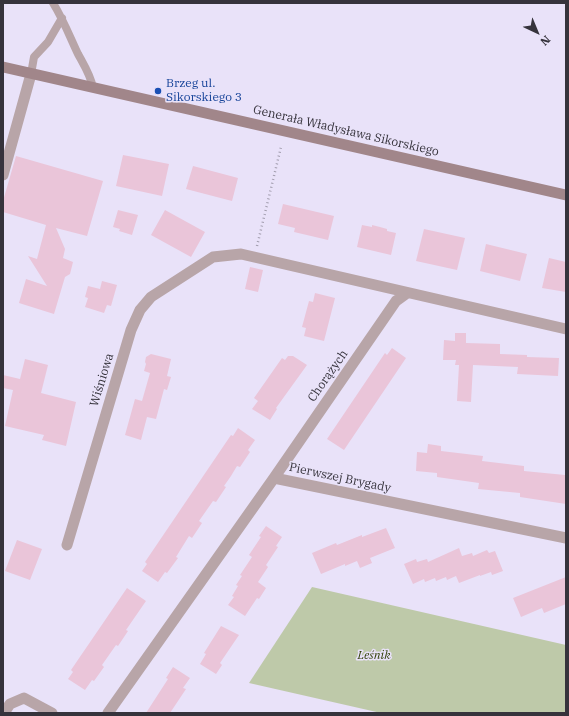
<!DOCTYPE html>
<html>
<head>
<meta charset="utf-8">
<style>
	body { margin:0 }
	#map { position:relative; width:569px; height:716px; overflow:hidden; background:#e9e2f9; font-family:"IBM Plex Serif",serif }
	canvas { display:block }
	.frame { position:absolute; inset:0; border:4px solid #36333c; pointer-events:none }
	.north { position:absolute; left:517px; top:12px; width:40px; height:40px; -webkit-text-stroke:3px #e9e2f9; paint-order:stroke; rotate:136deg; font-size:11px; font-weight:700; line-height:16px; text-align:center; color:#36333c }
	.north::after { content:''; display:block; margin:auto; width:14px; height:18px; background:#36333c; clip-path:polygon(50% 0,100% 100%,50% 72%,0 100%) }
</style>
</head>
<body>
<div id="map">
<canvas width="569" height="716"></canvas>
<div class="frame"></div>
<div class="north">N</div>
</div>
<script>
const context = document.querySelector('canvas').getContext('2d');
context.lineJoin = 'round';
function fillPath(path, color) {
  context.fillStyle = color;
  context.fill(path, 'evenodd');
}
function strokePath(path, color, width, dash) {
  context.strokeStyle = color;
  context.lineWidth = width;
  context.lineCap = dash ? 'butt' : 'round';
  context.setLineDash(dash || []);
  context.stroke(path);
}
function drawText(font, color, halo, rows, align = 'center') {
  context.font = font + ' "IBM Plex Serif",serif';
  context.lineWidth = 3;
  context.setLineDash([]);
  context.textBaseline = 'middle';
  context.strokeStyle = halo;
  context.fillStyle = color;
  for (const [text, x, y, turn = 0] of rows) {
    context.save();
    context.translate(x, y);
    context.rotate((+turn || 0) * Math.PI / 180);
    context.textAlign = isNaN(turn) ? turn : align;
    if (halo) context.strokeText(text, 0, 0);
    context.fillText(text, 0, 0);
    context.restore();
  }
}
fillPath(new Path2D(`
	M312 587 566 645V713H381L249 683Z`), '#bec9a9');
fillPath(new Path2D(`
	M123 155 169 164 162 196 116 186Z
	M16 156 103 181 87 236 56 228 65 249 63 258 73 262 70 274 65 277 54 314 19 303 26 279 47 286 28 256 37 259 46 225 3 212V201Z
	M193 166 238 178 232 201 186 189Z
	M283 204 334 216 328 240 294 232 295 228 278 224Z
	M118 210 138 215 132 235 119 231 120 229 113 227Z
	M165 210 205 232 191 257 151 235Z
	M362 225 372 227V225L380 227 387 229V231L396 233 391 255 357 247Z
	M424 229 465 238 457 270 416 261Z
	M486 244 527 254 520 281 480 271Z
	M549 258 566 262V292L542 288Z
	M250 267 263 270 258 292 245 289Z
	M102 281 117 285 111 306 107 305 104 313 85 307 88 298 85 297 88 286 100 289Z
	M315 293 335 298 324 341 304 336 306 328 302 327 309 301 313 302Z
	M455 333H466V343L500 344V354L527 355V357L559 358 558 376 517 374 518 367 473 365 471 402 457 401 459 365H455L456 360H443L444 340 455 341Z
	M392 348 406 358 344 450 327 439 385 353 387 355Z
	M151 354 171 359 167 376 171 377 167 390 164 389 156 419 147 417 141 440 125 435 135 399 142 401 150 373 144 371 146 364 145 362 146 357Z
	M288 356H293L307 365 276 408 277 409 270 420 252 409 258 401 254 398 282 358 285 360Z
	M25 359 48 365 41 393 76 402 66 446 42 440 44 435 5 426 13 390 3 388V375L20 379Z
	M238 428 255 440 248 450 250 452 240 467 237 466 231 476 224 486 226 487 216 502 213 501 199 521 202 523 192 538 189 536 176 557 178 558 167 573 165 572 158 582 142 571 147 564 145 562 231 435 233 436Z
	M428 444 441 446V451L483 456 482 461 524 466V471L565 475 566 504 520 497V493L478 489 479 483 437 477V473L416 471 417 452 427 453Z
	M266 526 282 537 276 546 278 547 266 565 268 567 258 582 266 588 259 599 257 598 245 616 228 605 234 597 232 596 238 586 236 585 242 576 240 575 252 557 249 555 261 537 259 536Z
	M386 528 395 548 370 558 372 563 360 568 357 561 345 566V564L321 574 312 553 336 543 337 545 362 535V537Z
	M17 540 42 549 30 580 5 571Z
	M459 548 462 556 472 553 473 556 487 550 489 553 495 551 503 571 492 575 491 572 480 576V575L459 583 456 576 447 580 446 577 436 581 435 578 425 582 424 579 413 584 404 564 416 559 417 562 427 559 428 562Z
	M566 577V604L544 613 542 608 521 617 513 598Z
	M127 588 146 601 126 630 128 631 118 646 116 645 102 665 104 667 94 681 92 680 85 690 68 679 73 672 71 670Z
	M221 626 239 635 220 663 222 665 216 674 200 664 206 654 204 653Z
	M173 667 190 678 183 688 186 689 170 713H146L168 679 166 678Z`), '#eac5d9');
strokePath(new Path2D(`
	M257 246 281 147`), '#a39eaf', 2.5, [1, 3]);
strokePath(new Path2D(`
	M53 3C63 19 70 37 78 54 84 65 91 76 93 88
	M31 74 34 57 48 42 62 18`), '#b8a5a8', 8);
strokePath(new Path2D(`
	M3 175 31 74
	M274 478 566 538
	M67 545 131 330 140 310 151 297 213 257 241 254 566 329
	M4 713 10 704 24 698 52 713
	M108 713 274 478 396 301 407 293`), '#b8a5a8', 11);
strokePath(new Path2D(`
	M3 67 566 195`), '#a1868a', 11);
for (const [x, y, r, color] of [
	[158,91,4,"#1a4fb4"]
]) {
  const dot = new Path2D();
  dot.arc(x, y, r, 0, 2 * Math.PI);
  context.fillStyle = color;
  context.fill(dot);
  strokePath(dot, '#e9e2f9', 1.5);
}
drawText('12px', '#164399', '#e9e2f9', [
	["Brzeg ul.",166,84],
	["Sikorskiego 3",166,98]
], 'left');
drawText('12px', '#36333c', '#e9e2f9', [
	["Generała Władysława Sikorskiego",346,131,13],
	["Chorążych",328,376,-55],
	["Wiśniowa",102,380,-73],
	["Pierwszej Brygady",340,478,12]
]);
drawText('italic 12px', '#314007', '#e9e2f9', [
	["Leśnik",374,656]
]);
</script>
</body>
</html>
